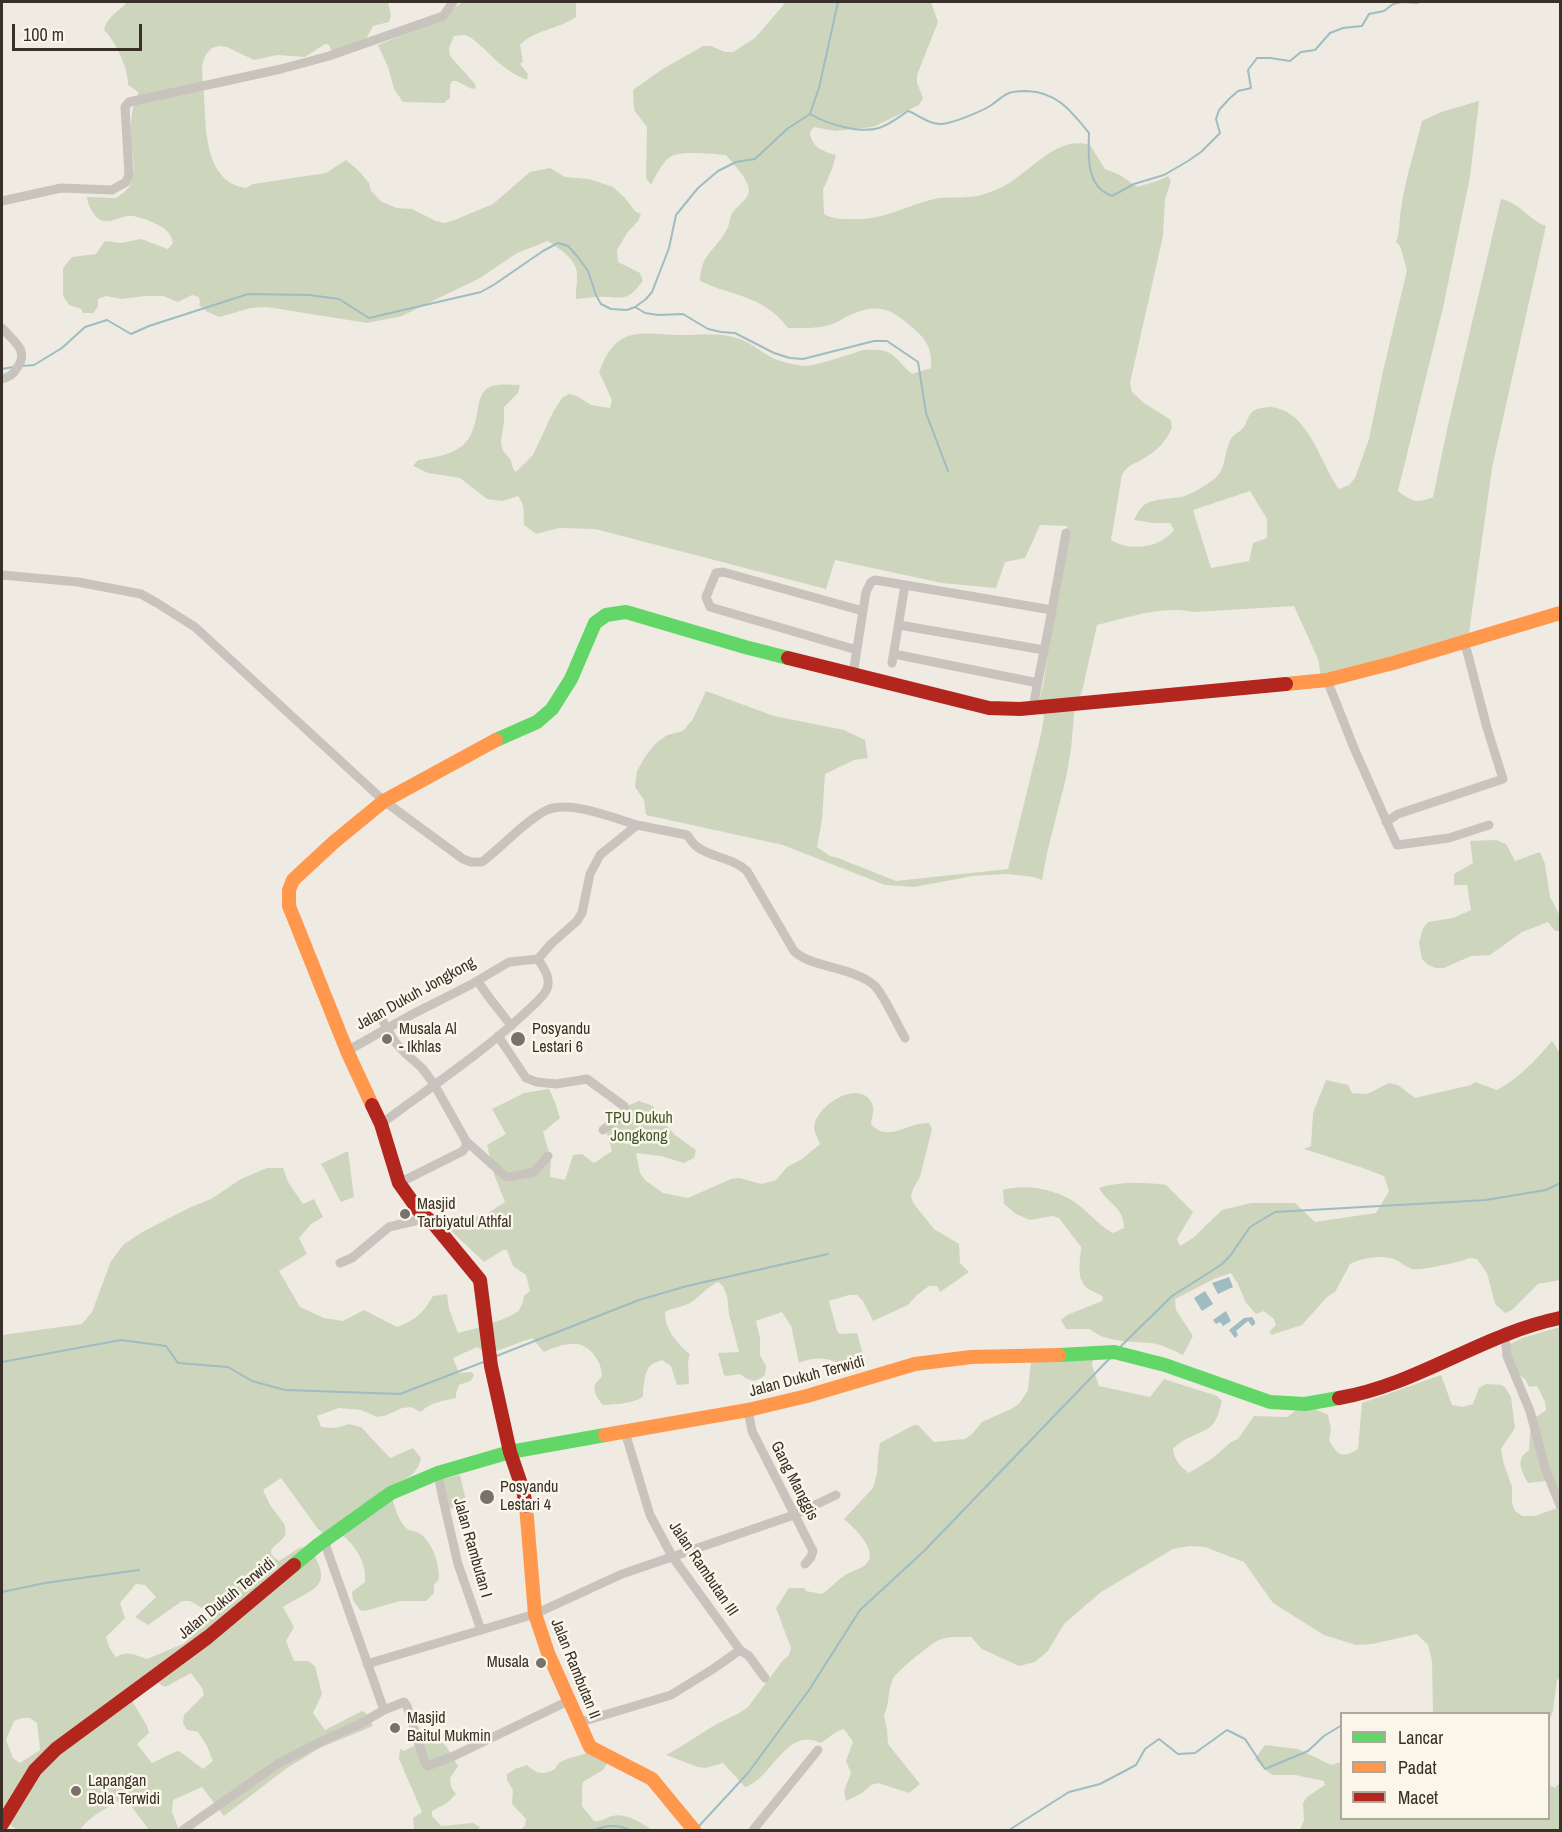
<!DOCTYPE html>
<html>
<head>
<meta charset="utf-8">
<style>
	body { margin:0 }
	#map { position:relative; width:1562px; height:1832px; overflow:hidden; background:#efebe3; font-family:"Archivo Narrow",sans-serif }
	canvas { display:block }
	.frame { position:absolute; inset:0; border:3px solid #393029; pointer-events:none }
	.legend { position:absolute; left:1340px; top:1712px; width:210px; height:108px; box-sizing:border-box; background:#fbf6ea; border:2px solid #ada79d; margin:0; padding:8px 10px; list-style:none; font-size:18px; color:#393029 }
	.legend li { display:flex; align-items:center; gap:12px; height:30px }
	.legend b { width:30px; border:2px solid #ada79d }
	.scale { position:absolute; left:12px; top:24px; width:130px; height:27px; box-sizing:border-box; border:3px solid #393029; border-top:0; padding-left:8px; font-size:18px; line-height:21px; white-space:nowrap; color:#393029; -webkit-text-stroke:4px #fbf6ea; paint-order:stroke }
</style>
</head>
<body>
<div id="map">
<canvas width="1562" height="1832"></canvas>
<div class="frame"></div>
<ul class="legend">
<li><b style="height:8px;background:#63d668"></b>Lancar</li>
<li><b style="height:8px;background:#ff974d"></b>Padat</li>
<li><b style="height:8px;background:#b3261e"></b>Macet</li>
</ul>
<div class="scale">100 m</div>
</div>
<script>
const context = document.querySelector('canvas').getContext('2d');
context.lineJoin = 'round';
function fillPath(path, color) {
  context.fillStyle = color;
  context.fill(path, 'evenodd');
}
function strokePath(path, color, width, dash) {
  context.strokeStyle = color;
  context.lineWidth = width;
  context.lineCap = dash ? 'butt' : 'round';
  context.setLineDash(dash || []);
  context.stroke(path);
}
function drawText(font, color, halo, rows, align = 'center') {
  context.font = font + ' "Archivo Narrow",sans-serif';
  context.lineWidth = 5;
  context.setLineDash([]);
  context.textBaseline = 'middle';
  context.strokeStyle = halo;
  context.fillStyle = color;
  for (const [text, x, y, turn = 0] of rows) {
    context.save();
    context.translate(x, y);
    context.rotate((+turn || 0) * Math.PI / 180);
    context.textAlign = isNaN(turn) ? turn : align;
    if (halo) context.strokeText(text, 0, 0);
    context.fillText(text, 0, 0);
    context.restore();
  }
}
fillPath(new Path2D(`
	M127 2H388L391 15 389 22 373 26 366 39 332 52 329 45 325 44 305 57 277 55 254 60 227 47 219 46 212 48C209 51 205 55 204 59 200 66 204 87 204 96 206 128 204 182 246 188L253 184 326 173 346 160 358 170 369 183 371 191 382 202 397 208 412 209 436 221 445 223 452 221 493 204 530 172 550 168 565 177 589 179 613 187 624 197 636 212 641 214 638 221 627 233 617 250 618 262 640 273 643 281C628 299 628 298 606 297 596 296 586 299 576 299 575 290 578 282 577 274 576 258 559 249 548 241L517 253 480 278 402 316 367 323 267 307 251 308 219 317 206 311 199 305 200 302 199 297 192 295 178 302 163 296H145L122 299 106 296 98 299V307L93 313H83L81 309 69 305 63 296V268L72 257 96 254 105 241 121 243 141 239 168 249 173 243C172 238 170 234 167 231 162 225 135 214 128 216 115 218 104 228 94 214 90 208 88 205 87 197L116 198C121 194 128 190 130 185 137 172 132 156 131 142 130 132 131 113 134 104H137L138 92 128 85C129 70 115 40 104 30 107 16 119 12 127 2Z
	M463 2H576V17C559 29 534 30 520 45L523 61 520 64 528 74 527 80C501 70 491 53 470 37L465 35 454 36 449 48 450 56 475 84 476 88 472 89 456 81H452L450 85V98L444 103 403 102 394 89 388 67 378 45 427 25Z
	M786 2H931L938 22 917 75V83L923 98 919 105 873 127 835 131 814 127 810 132C812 148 822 151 836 155L832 169 823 190 824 214C833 219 841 219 851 219 884 221 908 204 939 198 949 197 958 198 967 197 979 197 992 192 1002 187 1031 173 1055 135 1090 145L1105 169 1120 175 1137 187 1160 180 1168 176 1171 181 1165 199 1163 236 1130 383 1132 392 1144 403 1171 420 1172 428C1165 443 1156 452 1141 460 1132 465 1127 466 1122 475L1111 540C1131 552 1160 548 1174 530L1170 523H1153L1134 520C1136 516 1138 511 1141 508 1150 497 1172 500 1185 496 1195 492 1203 487 1213 480 1227 470 1223 454 1231 439 1234 434 1240 432 1244 427 1247 422 1248 415 1253 411 1258 408 1265 407 1271 407 1309 411 1320 463 1339 489L1349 485 1355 478 1369 439 1383 371 1407 270 1400 246 1396 242C1400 232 1399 220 1401 209 1405 179 1415 150 1422 121L1441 112 1479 101 1470 177 1443 308 1398 491C1411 501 1417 504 1433 497L1448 425 1501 199C1519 202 1529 220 1546 226L1492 468 1469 633 1321 677 1318 659 1294 606 1193 612C1162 605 1127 618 1097 625L1083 687 1074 714 1071 750 1066 778 1047 853 1042 880 1034 877 1007 874 973 876 914 887 885 885 783 845 646 815 644 800 635 787 637 771 645 757 655 744 667 735 683 731 693 719 706 691 774 716 844 730 865 740 868 758 854 760 825 774 822 820 817 847 830 856 838 858 896 881 1008 869 1042 730 1044 715 1035 713 1043 686 1067 526 1040 525 1025 558 1005 562 996 588 942 583 835 560 826 589 595 529 559 528 536 534 524 525C523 513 526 506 518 496L502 501 487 499 460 478 428 473 413 466 418 460C432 458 451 455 462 446 482 430 473 396 488 388 496 383 511 385 520 385L518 393 504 407V422L501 442 503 451 511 460 513 469 516 472 533 455 553 412 562 398 569 394 577 396 591 405 610 408 612 400 599 372C617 324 640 334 681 335 700 335 719 332 737 338 750 342 761 352 773 358 781 362 795 365 805 366 815 366 851 354 863 350 895 348 891 355 912 374L931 368C932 349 927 340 913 328 893 311 881 303 855 313 846 316 839 322 830 325 816 329 802 328 788 328 763 295 734 297 700 281 701 252 716 251 727 229 730 224 729 217 733 212 738 205 749 199 749 190 748 178 733 164 726 155 713 154 685 151 674 155 663 159 656 176 651 185L646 178 647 127 634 110 633 90 661 70 703 46H711L725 52H733L755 38ZM1250 491 1267 519V538L1253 543 1249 561 1211 568 1193 510Z
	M1496 840 1506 844 1515 861 1540 852 1545 864 1550 897 1560 916V931H1555L1548 922 1522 932 1490 955 1471 956 1444 968H1436L1428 965 1422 959 1419 943 1423 928 1428 922 1453 918 1471 910 1467 885H1454V874L1473 863 1470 841Z
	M1552 1041 1560 1053V1280L1538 1284 1512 1310 1505 1313 1495 1304 1487 1273 1477 1259 1469 1258 1462 1261C1452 1263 1420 1271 1412 1269 1405 1267 1401 1262 1396 1260 1383 1254 1362 1258 1350 1264L1335 1292 1328 1296 1302 1325 1271 1335 1270 1331 1276 1325 1274 1319 1264 1311 1256 1314 1246 1303 1238 1284 1231 1273 1214 1279 1175 1299 1176 1310 1193 1336 1183 1355C1174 1351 1162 1344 1151 1343 1132 1341 1105 1343 1090 1329H1066L1061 1320 1067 1315 1102 1301 1103 1297C1099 1293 1095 1293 1090 1290 1074 1281 1081 1260 1081 1247L1059 1218 1052 1216 1030 1220 1016 1214 1004 1204 1003 1190C1028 1183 1060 1190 1080 1206 1091 1215 1100 1226 1113 1233L1124 1228C1124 1207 1108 1204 1099 1188 1119 1181 1145 1182 1166 1185L1193 1212 1177 1239 1180 1246 1193 1238 1222 1210 1251 1203H1295L1315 1222 1376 1213 1389 1191 1384 1176 1360 1167 1304 1149 1311 1146 1313 1113 1326 1080 1348 1085 1352 1093 1367 1094 1389 1083 1398 1085 1415 1098 1471 1085 1475 1082 1497 1090C1519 1078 1536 1060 1552 1041Z
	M549 1089 555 1102 560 1118 543 1132 551 1159 550 1177 565 1180 573 1155 582 1154 594 1163 612 1151 606 1130 627 1106 639 1101 653 1106 664 1123 675 1135 696 1150 694 1158 684 1163 661 1156 636 1153 640 1173 645 1180 663 1193 688 1198 731 1179 739 1178 762 1184 776 1180 787 1167 802 1159 820 1144C818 1139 814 1132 814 1127 816 1104 863 1076 873 1106 874 1111 872 1118 871 1124 888 1144 908 1121 929 1123L932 1129 920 1177 913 1189 911 1197 914 1204 934 1229 959 1244 960 1263 969 1272 940 1292 937 1286H929L917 1295 908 1305 873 1321 863 1301 857 1295H849L829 1301 837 1331 840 1334 857 1333 865 1361V1365L860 1371 849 1372C836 1357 815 1355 799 1363L791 1326 782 1312 756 1321 760 1338V1355L766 1366 765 1375C755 1383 750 1382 740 1374L727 1376 724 1375 718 1353 739 1352 729 1314 727 1296 723 1286 718 1282C708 1287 702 1294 693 1301 685 1307 674 1307 665 1312 664 1328 678 1345 690 1354L688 1362 689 1384 677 1385 671 1366 662 1360C658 1362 652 1363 649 1367 644 1375 643 1389 643 1397 631 1404 617 1404 603 1405 599 1400 591 1391 596 1383 598 1380 601 1378 602 1376 602 1361 588 1342 572 1344 562 1344 553 1348 544 1352L532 1338 488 1354 477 1347 453 1358 459 1373 471 1372 474 1374C472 1383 466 1382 459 1385L456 1393V1398C444 1401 430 1402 421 1412L411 1407 402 1408 387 1415 377 1417 361 1410 339 1408 317 1416 321 1427 336 1428 349 1424 361 1427 390 1458 413 1448 421 1458C417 1477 404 1479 389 1487 393 1500 396 1517 405 1527 409 1532 417 1530 422 1535 434 1546 439 1564 439 1579L434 1585V1593L426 1601H400L365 1611 360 1610 353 1600 352 1592 365 1582C367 1566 356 1545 343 1536L332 1541 318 1529 281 1478 263 1490 270 1505 285 1525C285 1527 286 1532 285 1535 281 1545 260 1549 279 1561L299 1548 309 1546C334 1587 318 1586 283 1607L294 1627 286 1641 294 1661H308L315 1666 322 1694 313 1713 325 1730 362 1711 366 1713 373 1726 320 1748 287 1768 224 1816 202 1787 173 1800 172 1812 179 1830H149L125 1798C110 1806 90 1815 80 1830H18L2 1820V1335L82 1324 92 1312 111 1261 124 1244 144 1231 191 1207 211 1199 241 1179 267 1168H283L288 1182 303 1204 314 1199 323 1217 311 1224 299 1238 307 1254 279 1271 300 1307 324 1318 343 1321 364 1310 397 1327C416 1320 422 1314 433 1296L447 1294 449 1309 458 1333C470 1330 511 1319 519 1310 522 1306 523 1301 524 1296L530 1291 526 1275 513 1266 507 1250H503L484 1262 448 1228 458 1220 485 1215 505 1202 494 1174 487 1145 506 1134 492 1109 524 1093ZM136 1584 145 1585 156 1597 135 1617 148 1625 182 1601H190L211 1613 194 1634 183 1644 147 1659C135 1655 127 1650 116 1657L110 1649 106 1637 125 1618 120 1603ZM191 1673 202 1688 204 1695 184 1715 183 1723 187 1730 198 1732 207 1746 213 1761 203 1769 179 1751 175 1752 152 1763 137 1744 149 1733 147 1726 132 1701 158 1683 165 1687ZM22 1718H30L37 1723 40 1750 20 1763 13 1758 6 1740 14 1721Z
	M348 1151 354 1197 341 1202C333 1189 329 1176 321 1164Z
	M1560 1327V1678L1557 1680 1553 1711 1549 1721 1548 1714 1433 1713 1432 1661 1428 1645 1417 1634 1372 1644 1356 1645 1324 1635 1273 1603 1244 1562 1205 1547 1189 1546 1173 1549 1101 1592 1064 1624 1048 1651 1035 1662 1019 1666 982 1649 971 1637C960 1637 948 1636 939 1640 930 1644 896 1672 893 1679 887 1691 890 1704 884 1715L887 1729 888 1744 920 1784 909 1793 878 1783 871 1785 862 1793 846 1801 844 1791 851 1773 846 1761 853 1742 844 1729C834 1731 829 1739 820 1743 787 1725 771 1780 745 1787L723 1763 706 1768 698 1767 666 1755C683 1746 698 1735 715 1725 726 1719 738 1715 748 1707L783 1660 789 1655 791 1648 776 1608 789 1588H804L806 1591 822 1594C830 1589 836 1581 844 1576 850 1571 859 1570 865 1565 881 1553 854 1527 844 1519L873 1488 877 1473 878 1455 880 1443 914 1425H918L934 1442 965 1439 972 1434 982 1422 1011 1409 1019 1404 1028 1390 1031 1361 1094 1354 1092 1365 1099 1386 1150 1397 1164 1379 1217 1396 1222 1401C1220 1408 1218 1418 1213 1424 1205 1434 1184 1436 1173 1449 1174 1460 1181 1467 1189 1473L1213 1458 1231 1442 1238 1439 1254 1416 1287 1417 1299 1408 1315 1409 1328 1415 1331 1429 1329 1440C1338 1457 1343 1458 1358 1449L1362 1403 1441 1375 1452 1405 1463 1407 1473 1404 1479 1388 1486 1384 1501 1385 1505 1387 1511 1397 1515 1428 1501 1449 1503 1461 1512 1487V1503L1515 1511 1522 1516H1535L1557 1508 1546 1481 1528 1483C1521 1470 1515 1459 1529 1450L1530 1433 1536 1417 1546 1410 1545 1402 1537 1386 1529 1387 1525 1379 1515 1372 1506 1346 1522 1338Z
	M460 1475 467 1505 449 1509 442 1479Z
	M434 1735 446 1746 458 1766 450 1778 451 1787 456 1794 447 1803 432 1811V1816L441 1826 473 1823 480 1827 478 1830H414L413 1818 422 1812 399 1759 400 1749 404 1751Z
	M1265 1745 1298 1749 1331 1765 1341 1762 1342 1818H1548L1549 1785 1555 1788 1560 1782V1830H1300L1304 1820 1303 1803 1307 1797 1325 1785 1324 1781 1295 1775H1273L1269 1773 1255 1759Z
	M587 1753 608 1762 603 1770 583 1782C581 1791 583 1797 582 1806L594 1821C601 1822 605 1818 612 1816 627 1812 641 1823 652 1830H520L525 1826 526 1819 512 1804 513 1790 507 1780V1774L515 1769 527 1765C535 1772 542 1776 553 1770 556 1769 557 1765 559 1763 566 1758 579 1756 587 1753Z`), '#cdd6bc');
fillPath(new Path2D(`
	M1229 1277 1233 1287 1218 1294 1212 1283Z
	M1205 1291 1213 1304 1202 1311 1194 1298Z
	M1226 1311 1231 1321 1223 1326 1220 1322 1216 1324 1213 1320Z
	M1252 1317 1255 1321V1324L1252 1326 1248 1321 1236 1331 1238 1335 1235 1338 1229 1330 1244 1318Z`), '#9ebcc1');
strokePath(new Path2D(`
	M810 114C827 124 860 134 879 128 889 125 899 117 908 111 919 115 930 125 942 124 953 123 980 112 990 106 996 102 1002 96 1009 93 1014 91 1021 91 1027 91 1057 92 1071 111 1089 133 1088 156 1086 187 1112 196L1134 184 1164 175 1188 161 1201 152 1220 133 1216 119 1219 110 1229 99 1238 91 1251 88 1248 70 1257 58H1270L1290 61 1301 52 1315 50 1330 33 1343 28 1362 26 1369 14 1384 11 1393 4 1402 2 1417 3 1419 2
	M635 307 645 313 658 315 683 314 708 329 721 332 735 333 774 353 790 358 803 359 874 341H887L918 362 926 413 948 471
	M22 366 34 365 62 348 85 327 107 320 131 334 149 326 248 294 309 295 339 299 369 318 481 292 495 284 543 251 558 243 568 246 577 256 588 271 596 295 601 304 611 309 627 310 635 307 646 299 652 292 669 248 676 215 698 188 718 171 736 162 755 159 787 129 810 114 819 88 838 2
	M2 369 13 367
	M1119 1348 1172 1296 1221 1265 1230 1256 1250 1227 1275 1212 1486 1200 1546 1190 1560 1183
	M494 1357 639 1300 687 1286 828 1254
	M2 1362 121 1340 166 1346 178 1363 228 1367 252 1381 285 1390 400 1394 486 1361
	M2 1592 45 1583 139 1570
	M699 1826 748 1773 809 1690 860 1610 924 1551 1111 1357
	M595 1830C606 1825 619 1825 630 1830
	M1009 1830 1069 1792 1100 1784 1136 1765 1145 1749 1159 1739 1178 1754 1195 1753 1227 1730 1245 1739 1265 1769 1308 1751 1324 1736 1342 1725`), '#9ebcc1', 2);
strokePath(new Path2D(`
	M2 201 61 188 112 190 126 182 129 175 125 107 129 102 281 69 329 56 443 16 453 2
	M2 328C13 341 30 350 17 368 13 375 9 377 2 379
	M2 575 78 582 141 594 157 603 195 627 384 801 463 859 471 862H482C501 848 527 819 547 810 570 800 614 818 637 825
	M1052 610 1066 533
	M899 625 1044 650
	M857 650 710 607 706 597 716 573 723 572 863 611
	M894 654 1038 683
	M892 663 905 585 1052 610 1033 707
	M853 674 866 592 871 582 875 580 905 585
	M1327 680 1354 748 1397 845 1449 838 1489 825
	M1386 822 1398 814 1503 779 1487 728 1467 651 1463 642
	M478 981C487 997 500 1010 511 1026
	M378 1013 395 1042 405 1053 422 1068 434 1084 466 1141 505 1176 509 1177 534 1172 548 1156
	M498 1036 526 1078 537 1082 556 1084 587 1079 624 1106 625 1110 624 1113 603 1130
	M347 1051 411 1015 472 984 509 962 538 959 551 944 577 921 582 913 590 874 600 855 637 825 687 835C690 838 692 843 696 846 711 858 732 857 747 871L794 951C811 968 855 967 875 986 883 994 898 1026 905 1038
	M381 1124C429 1088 481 1054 525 1013 532 1006 543 998 547 989 551 977 544 969 538 959
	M399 1183 463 1151 466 1146V1141
	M340 1263 352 1258 389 1227 427 1218
	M1505 1336 1507 1356 1530 1411 1545 1468 1560 1505
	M748 1410 752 1431 813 1551 811 1557 805 1564
	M625 1432 650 1515 672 1556 740 1650 749 1656 765 1678
	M438 1473 442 1495 458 1564 481 1630
	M324 1541 384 1710
	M367 1664 535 1614 622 1574 794 1515 836 1495
	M578 1723 671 1695 713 1669 740 1650
	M183 1830 279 1763 326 1739 360 1724 384 1710 404 1702 407 1706 425 1763 428 1766 456 1755 568 1701
	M753 1830 818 1750`), '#c8c3bc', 9);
strokePath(new Path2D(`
	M496 740 537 722 552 709 571 679 595 623 606 615 626 612 745 647 788 658
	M1059 1355 1114 1352 1165 1365 1270 1402 1305 1404 1339 1398
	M294 1565 318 1545 391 1493 438 1473 510 1452 605 1435`), '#63d668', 14);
strokePath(new Path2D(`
	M1286 684 1327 680 1393 663 1560 613
	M372 1105 347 1051 289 906V890L293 880 334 842 384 801 496 740
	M605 1435 748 1410 807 1396 915 1364 971 1357 1059 1355
	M526 1506 535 1614 548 1653 590 1747 652 1779 694 1830`), '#ff974d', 14);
strokePath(new Path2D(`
	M788 658 989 708 1020 709 1286 684
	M372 1105 381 1124 399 1183 419 1211 433 1223 480 1280 491 1366 510 1452 523 1490 526 1506
	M1339 1398C1417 1385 1482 1334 1560 1318
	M2 1824 35 1770 56 1749 208 1637 294 1565`), '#b3261e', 14);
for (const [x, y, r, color] of [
	[387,1039,6,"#79716a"],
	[518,1039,8,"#79716a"],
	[405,1214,6,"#79716a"],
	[487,1497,8,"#79716a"],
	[541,1663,6,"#79716a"],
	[395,1728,6,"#79716a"],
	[76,1791,6,"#79716a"]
]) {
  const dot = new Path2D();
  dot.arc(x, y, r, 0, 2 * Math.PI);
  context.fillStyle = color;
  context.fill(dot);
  strokePath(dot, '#fbf6ea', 2);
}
drawText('16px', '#393029', '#fbf6ea', [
	["Jalan Dukuh Jongkong",416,994,-29],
	["Jalan Dukuh Terwidi",807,1377,-15],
	["Gang Manggis",794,1481,63],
	["Jalan Rambutan I",472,1548,74],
	["Jalan Rambutan III",703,1569,56],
	["Jalan Dukuh Terwidi",227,1599,-39],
	["Jalan Rambutan II",575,1669,68]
]);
drawText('16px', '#393029', '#fbf6ea', [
	["Musala Al",399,1030],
	["- Ikhlas",399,1048],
	["Posyandu",532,1030],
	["Lestari 6",532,1048],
	["Masjid",417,1205],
	["Tarbiyatul Athfal",417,1223],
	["Posyandu",500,1488],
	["Lestari 4",500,1506],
	["Musala",529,1663,"right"],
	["Masjid",407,1719],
	["Baitul Mukmin",407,1737],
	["Lapangan",88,1782],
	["Bola Terwidi",88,1800]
], 'left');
drawText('16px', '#42592b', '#fbf6ea', [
	["TPU Dukuh",639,1119],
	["Jongkong",639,1137]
]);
</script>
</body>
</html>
